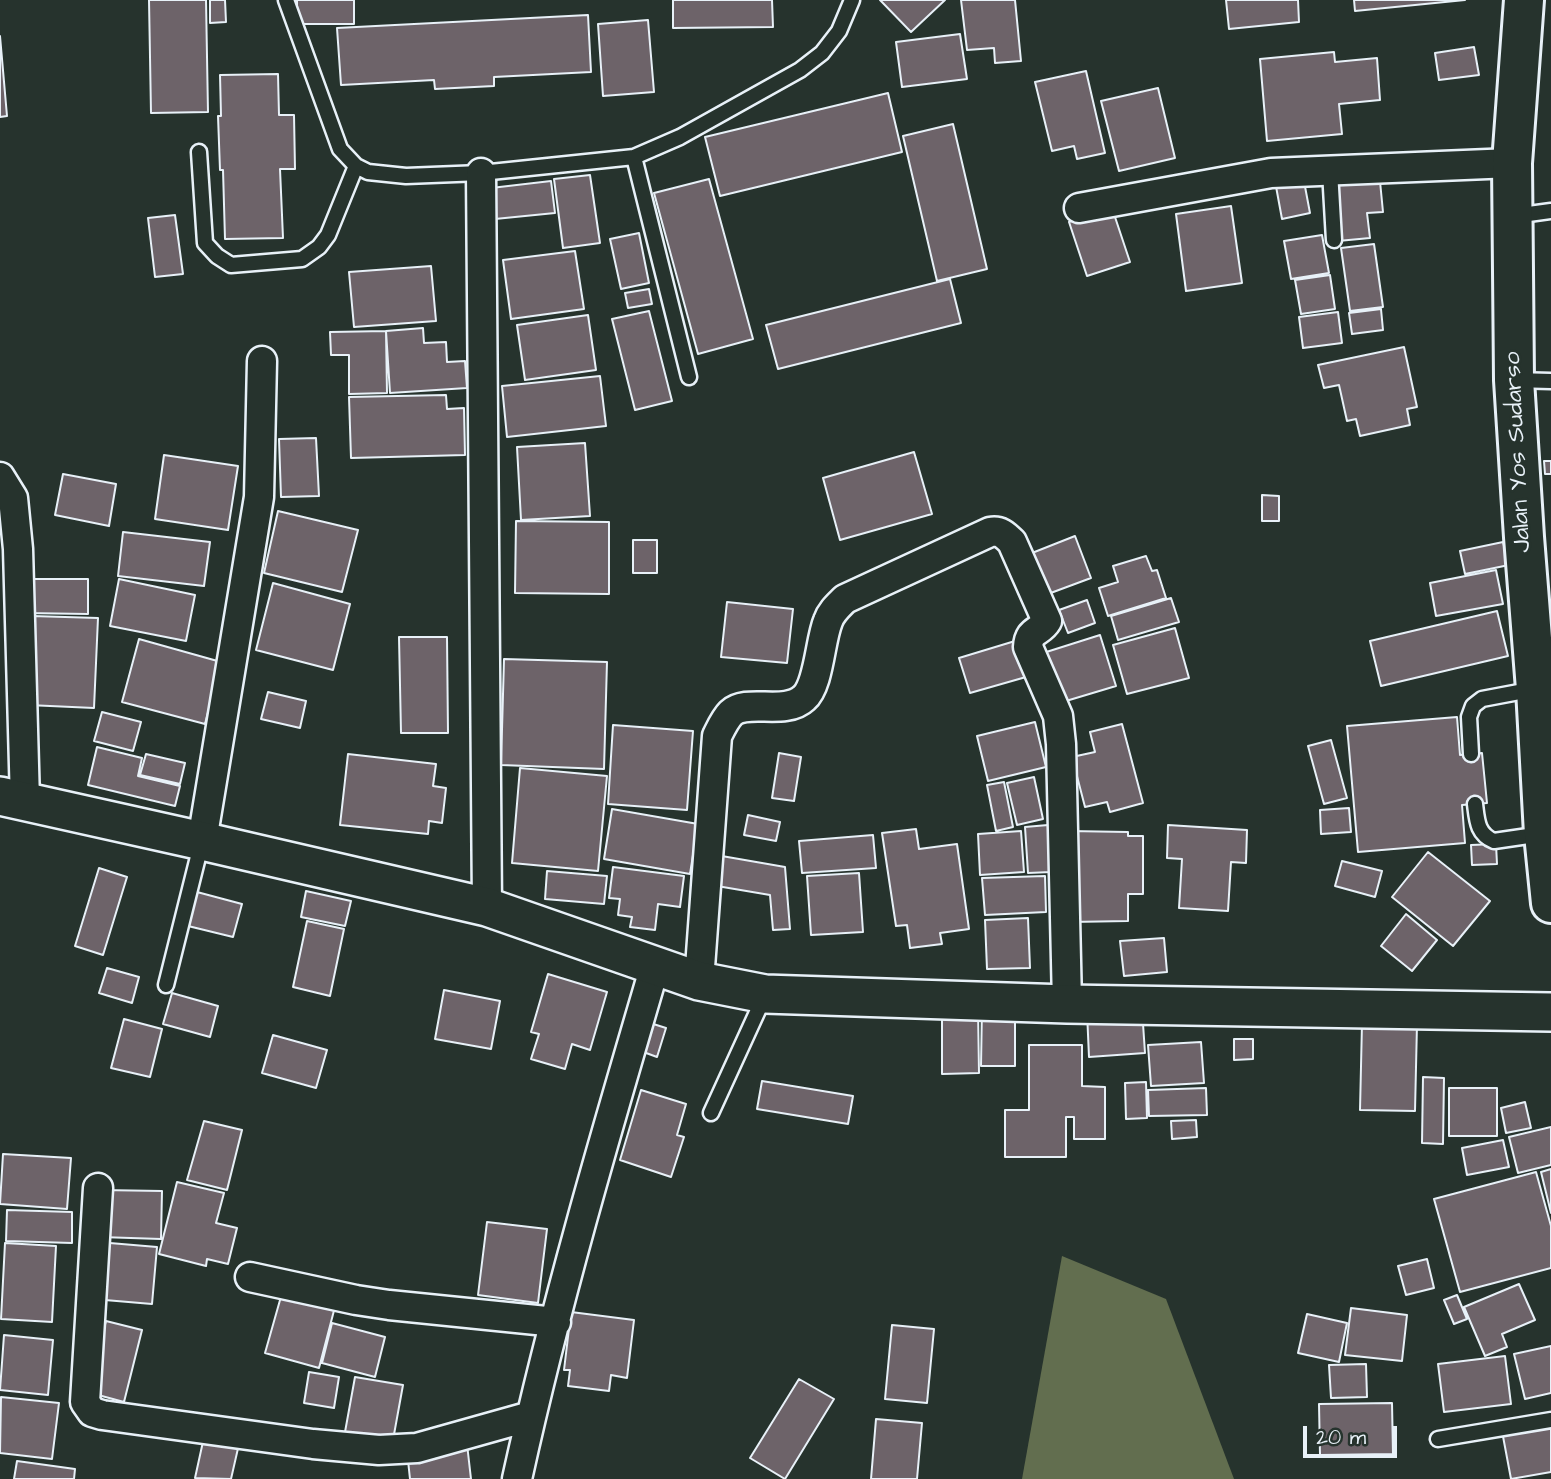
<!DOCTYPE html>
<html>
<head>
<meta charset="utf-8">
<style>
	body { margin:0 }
	#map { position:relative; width:1551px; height:1479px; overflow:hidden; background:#26332d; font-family:"Architects Daughter",sans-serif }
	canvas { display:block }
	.scale { position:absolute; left:1303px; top:1426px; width:94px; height:32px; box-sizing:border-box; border:4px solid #e8f1f8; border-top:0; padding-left:9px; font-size:21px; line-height:24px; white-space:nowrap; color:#e8f1f8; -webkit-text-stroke:5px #26332d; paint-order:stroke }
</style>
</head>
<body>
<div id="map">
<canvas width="1551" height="1479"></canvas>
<div class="scale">20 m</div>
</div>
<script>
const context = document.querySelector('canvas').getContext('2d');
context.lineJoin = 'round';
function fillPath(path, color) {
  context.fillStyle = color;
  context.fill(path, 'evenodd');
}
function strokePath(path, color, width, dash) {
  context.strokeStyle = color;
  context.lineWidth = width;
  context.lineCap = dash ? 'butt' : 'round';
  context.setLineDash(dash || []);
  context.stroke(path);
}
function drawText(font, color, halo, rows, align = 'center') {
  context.font = font + ' "Architects Daughter",sans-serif';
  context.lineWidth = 5;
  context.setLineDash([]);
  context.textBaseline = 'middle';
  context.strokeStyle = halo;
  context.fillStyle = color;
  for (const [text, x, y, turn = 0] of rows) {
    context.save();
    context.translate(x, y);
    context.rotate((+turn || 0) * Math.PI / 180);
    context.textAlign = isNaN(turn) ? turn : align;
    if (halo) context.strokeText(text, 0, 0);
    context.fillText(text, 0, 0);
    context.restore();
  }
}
fillPath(new Path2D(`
	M1062 1256 1166 1299 1234 1479H1022Z`), '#626e4f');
const building = new Path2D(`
	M149 0H206L208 112 151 113Z
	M210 0H225L226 22 210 23Z
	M297 0H354V24H297Z
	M673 0H772L773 27 673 28Z
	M880 0H945L911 32Z
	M961 0H1015L1021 61 995 63 994 48 967 50Z
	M1226 0H1298L1299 22 1229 29Z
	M1354 0H1465L1355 11Z
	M588 15 591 72 494 77V86L435 89 434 80 341 85 337 28Z
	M648 20 654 92 603 96 598 24Z
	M960 34 967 79 902 87 896 42Z
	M0 36 7 116 0 117Z
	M1474 47 1479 75 1439 80 1435 53Z
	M1334 52 1335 62 1377 58 1380 100 1339 104 1342 134 1267 141 1260 59Z
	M1086 71 1105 153 1077 159 1074 146 1052 151 1035 82Z
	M278 74 279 115H294L295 169H280L283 238 225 239 223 170H220L218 116H221L220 75Z
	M1158 88 1175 158 1119 171 1101 101Z
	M888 93 902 152 720 196 705 137Z
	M953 124 987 269 937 281 903 136Z
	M1379 171 1383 212 1367 213 1370 238 1338 241 1333 175Z
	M590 175 600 243 563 248 554 179Z
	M1303 176 1310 213 1282 219 1275 181Z
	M709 179 753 339 698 354 654 193Z
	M551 181 555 213 495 219 491 188Z
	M1231 206 1242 283 1186 291 1176 214Z
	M1112 208 1130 262 1087 276 1069 222Z
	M175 215 183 274 155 277 148 218Z
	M639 233 649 283 621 289 610 239Z
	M1322 235 1329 273 1291 279 1284 241Z
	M1374 244 1383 307 1350 311 1341 248Z
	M575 251 584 309 511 319 503 260Z
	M431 266 436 321 354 327 349 272Z
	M1330 275 1335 309 1301 314 1295 280Z
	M950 279 961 323 778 369 766 325Z
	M649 289 652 304 628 308 625 293Z
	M1381 309 1383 330 1352 334 1349 313Z
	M649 311 672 401 635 410 612 319Z
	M1338 312 1342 343 1303 348 1299 317Z
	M588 315 596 370 525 380 517 325Z
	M423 328 424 343 446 342 447 362 465 361 467 388 390 393 386 331Z
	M386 331 387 393 349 394V355H331L330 332Z
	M1404 347 1417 407 1407 409 1410 425 1360 436 1356 419 1347 421 1339 385 1324 388 1318 365Z
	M600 376 606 426 507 437 502 386Z
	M446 395 447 409 464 408 465 455 351 458 349 397Z
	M316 438 319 496 281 497 279 439Z
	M585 443 590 516 521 520 517 447Z
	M914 452 932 514 840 540 823 478Z
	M164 455 238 466 228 530 155 519Z
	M1544 461H1551V474H1545Z
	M63 474 116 484 109 526 55 515Z
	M1262 495 1279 496V521H1262Z
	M278 511 358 530 342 592 264 573Z
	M516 521 609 522V594L515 593Z
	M123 532 210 542 204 586 118 576Z
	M1075 536 1091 578 1048 594 1032 553Z
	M633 540H657V573H633Z
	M1503 542 1509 565 1465 574 1460 551Z
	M1146 556 1152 571 1157 570 1166 598 1108 616 1099 588 1118 582 1113 566Z
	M1496 570 1503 604 1436 616 1430 583Z
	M24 579H88V614L24 613Z
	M119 579 195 595 186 641 110 626Z
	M273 583 350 604 333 670 256 650Z
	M1171 598 1179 622 1118 640 1111 616Z
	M1087 600 1095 623 1068 633 1059 610Z
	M727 602 793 609 787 663 721 657Z
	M1497 611 1508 656 1381 686 1370 641Z
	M32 616 98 618 94 708 28 705Z
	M1175 628 1189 678 1127 694 1113 645Z
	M1100 635 1116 686 1056 704 1040 654Z
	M399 637H447L448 733H401Z
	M139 639 221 662 205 724 122 702Z
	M1015 641 1026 677 970 693 959 658Z
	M504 659 607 662 604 769 501 765Z
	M268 692 306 701 300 728 261 719Z
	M102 712 141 722 133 751 94 741Z
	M1457 717 1460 755 1482 753 1487 803 1462 805 1465 843 1358 852 1347 726Z
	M1035 722 1046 767 988 781 977 736Z
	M1122 724 1143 803 1110 812 1107 802 1085 807 1072 757 1095 752 1090 732Z
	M613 725 693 731 687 810 608 804Z
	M1331 740 1347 798 1324 804 1308 746Z
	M97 747 142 758 138 776 180 786 175 806 88 785Z
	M779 753 801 757 794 801 772 798Z
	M146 754 185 763 180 784 140 775Z
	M348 754 436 764 433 786 446 788 442 823 429 821 428 834 340 825Z
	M520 768 607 776 598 871 512 863Z
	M1034 777 1043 819 1017 825 1007 783Z
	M1004 782 1013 827 996 831 987 785Z
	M1349 808 1351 832 1321 834 1320 810Z
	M612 809 698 824 690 874 604 859Z
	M748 815 780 822 776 841 744 835Z
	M1048 825 1051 872 1028 873 1025 827Z
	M1168 825 1247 830 1246 863 1231 862 1228 911 1179 908 1182 859 1167 858Z
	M916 829 919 849 957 844 969 929 940 933 942 944 910 948 907 925 896 926 882 833Z
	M1021 831 1024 872 980 875 978 834Z
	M1069 831 1128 832V836H1143V894H1128V921L1070 922Z
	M873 835 876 868 802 873 799 841Z
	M1496 844 1497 864 1472 865 1471 845Z
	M1428 852 1490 901 1453 946 1392 897Z
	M716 855 785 867 790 929 773 930 770 895 711 885Z
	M1342 861 1382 871 1375 897 1335 886Z
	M613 867 684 876 680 907 658 904 655 930 630 927 632 917 618 915 620 899 609 898Z
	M99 868 127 877 103 955 75 946Z
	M547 871 607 876 604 904 545 899Z
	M859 873 863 932 811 935 807 876Z
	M1045 876 1046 912 985 915 982 878Z
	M306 891 351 901 345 926 301 917Z
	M197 892 242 904 233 937 188 926Z
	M1406 914 1437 940 1412 971 1381 946Z
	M1028 918 1030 968 987 969 985 920Z
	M307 921 344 929 330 996 293 987Z
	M1164 938 1167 972 1124 976 1120 941Z
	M107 968 139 977 132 1003 99 993Z
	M548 974 607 992 590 1050 572 1044 565 1069 531 1059 539 1034 531 1032Z
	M444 990 500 1001 491 1049 435 1039Z
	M172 993 218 1006 210 1037 163 1024Z
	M982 1006H1015V1066H981Z
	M978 1008 979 1073 942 1074V1009Z
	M1142 1009 1145 1053 1089 1057 1087 1012Z
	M124 1019 162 1029 150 1077 111 1068Z
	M647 1022 666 1028 657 1057 638 1050Z
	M1362 1023 1417 1024 1415 1111 1360 1110Z
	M273 1035 327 1050 316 1088 262 1073Z
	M1234 1039H1253V1059L1234 1060Z
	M1201 1042 1204 1083 1151 1086 1148 1045Z
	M1029 1045H1082V1086L1105 1087V1139H1074V1117H1066V1157H1005V1110H1029Z
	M1423 1077 1444 1078 1443 1144 1422 1143Z
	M762 1081 853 1096 848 1124 757 1109Z
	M1146 1082 1147 1118 1126 1119 1125 1083Z
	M1206 1088 1207 1115 1149 1116 1148 1090Z
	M1449 1088H1497V1136H1449Z
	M641 1090 686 1104 677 1135 684 1137 671 1177 620 1160Z
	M1525 1102 1531 1128 1506 1133 1501 1108Z
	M1196 1120 1197 1137 1172 1139 1171 1121Z
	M204 1121 242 1130 227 1190 187 1180Z
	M1551 1127V1165L1518 1173 1509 1137Z
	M1503 1140 1509 1167 1467 1175 1462 1148Z
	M3 1154 71 1158 67 1209 0 1204Z
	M1551 1169V1213L1541 1172Z
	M1536 1172 1551 1226V1268L1460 1292 1434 1199Z
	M177 1182 224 1193 216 1223 237 1228 228 1264 207 1259 206 1266 159 1254Z
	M101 1190 162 1191 161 1239 100 1237Z
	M7 1210 72 1212V1243L6 1241Z
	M487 1222 547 1229 538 1303 478 1295Z
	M98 1242 157 1247 152 1304 93 1299Z
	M5 1243 56 1246 52 1322 1 1319Z
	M1427 1259 1434 1288 1406 1295 1398 1266Z
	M1519 1284 1535 1320 1502 1334 1507 1347 1485 1356 1464 1307Z
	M284 1286 337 1299 319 1368 265 1353Z
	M1457 1295 1467 1319 1454 1324 1444 1300Z
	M1351 1308 1407 1315 1402 1361 1345 1355Z
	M571 1312 634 1320 627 1378 611 1375 609 1391 568 1386 570 1370H564Z
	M1307 1314 1347 1323 1339 1362 1298 1353Z
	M106 1321 142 1330 124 1402 87 1392Z
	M332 1323 385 1337 375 1377 322 1363Z
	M892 1325 934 1329 927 1403 885 1399Z
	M4 1335 53 1340 48 1395 0 1390Z
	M1551 1346V1393L1525 1399 1514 1354Z
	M1505 1356 1511 1404 1444 1412 1438 1364Z
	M1366 1364 1367 1397 1331 1398 1329 1365Z
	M309 1372 339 1377 334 1408 304 1403Z
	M355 1377 403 1385 393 1440 345 1432Z
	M799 1379 834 1399 785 1479 750 1458Z
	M1 1397 59 1403 52 1459 0 1453Z
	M1392 1403 1393 1454 1320 1455 1319 1404Z
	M876 1419 922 1423 917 1479H871Z
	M1551 1422V1472L1511 1479 1502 1431Z
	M204 1437 239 1444 231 1479 195 1478Z
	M467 1444 471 1479H410L407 1451Z
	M17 1461 75 1469 74 1479H14Z`);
fillPath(building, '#6d6369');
strokePath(building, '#e8f1f8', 2);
const service = new Path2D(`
	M286 0 340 149 356 166 368 172 406 176 481 173 634 157 680 137 800 70 822 53 839 31 852 0
	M199 152 205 243 217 256 231 265 302 259 319 247 328 235 356 166
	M634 157 689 377
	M1330 171 1334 240
	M1514 216 1551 211
	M1514 380 1551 381
	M1471 754 1469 717 1473 706 1482 699 1535 689
	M1475 804C1477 820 1477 834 1494 841L1542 834
	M166 985 202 841
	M711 1113 765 995
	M1438 1439 1551 1420`);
const minor = new Path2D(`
	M481 173 487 907
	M1079 208 1271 173 1512 163
	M0 477 13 498 18 549 25 802
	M202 841 259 497 262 361
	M699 981 717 736C721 728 725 719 731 713 747 698 785 716 804 698 819 685 820 640 828 621 831 612 838 606 845 599L990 532C1000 530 1005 535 1012 542L1047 621C1040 633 1029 629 1028 647L1058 716 1061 744 1067 1004
	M98 1188 85 1402 92 1412 102 1415 313 1444 379 1450 417 1448 531 1416
	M250 1277 356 1300 389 1305 556 1322
	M517 1479C555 1306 605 1136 655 966`);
const tertiary = new Path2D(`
	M0 796 202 841 487 907 699 981 765 994 1067 1004 1551 1012`);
const trunk = new Path2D(`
	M1524 0 1512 163 1514 380 1524 537 1536 689 1544 834 1551 903`);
strokePath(service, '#e8f1f8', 19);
strokePath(minor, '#e8f1f8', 33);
strokePath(tertiary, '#e8f1f8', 42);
strokePath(trunk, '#e8f1f8', 44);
strokePath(service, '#26332d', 14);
strokePath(minor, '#26332d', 28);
strokePath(tertiary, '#26332d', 37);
strokePath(trunk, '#26332d', 38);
drawText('24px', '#e8f1f8', '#26332d', [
	["Jalan Yos Sudarso",1519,452,-93]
]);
</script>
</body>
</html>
